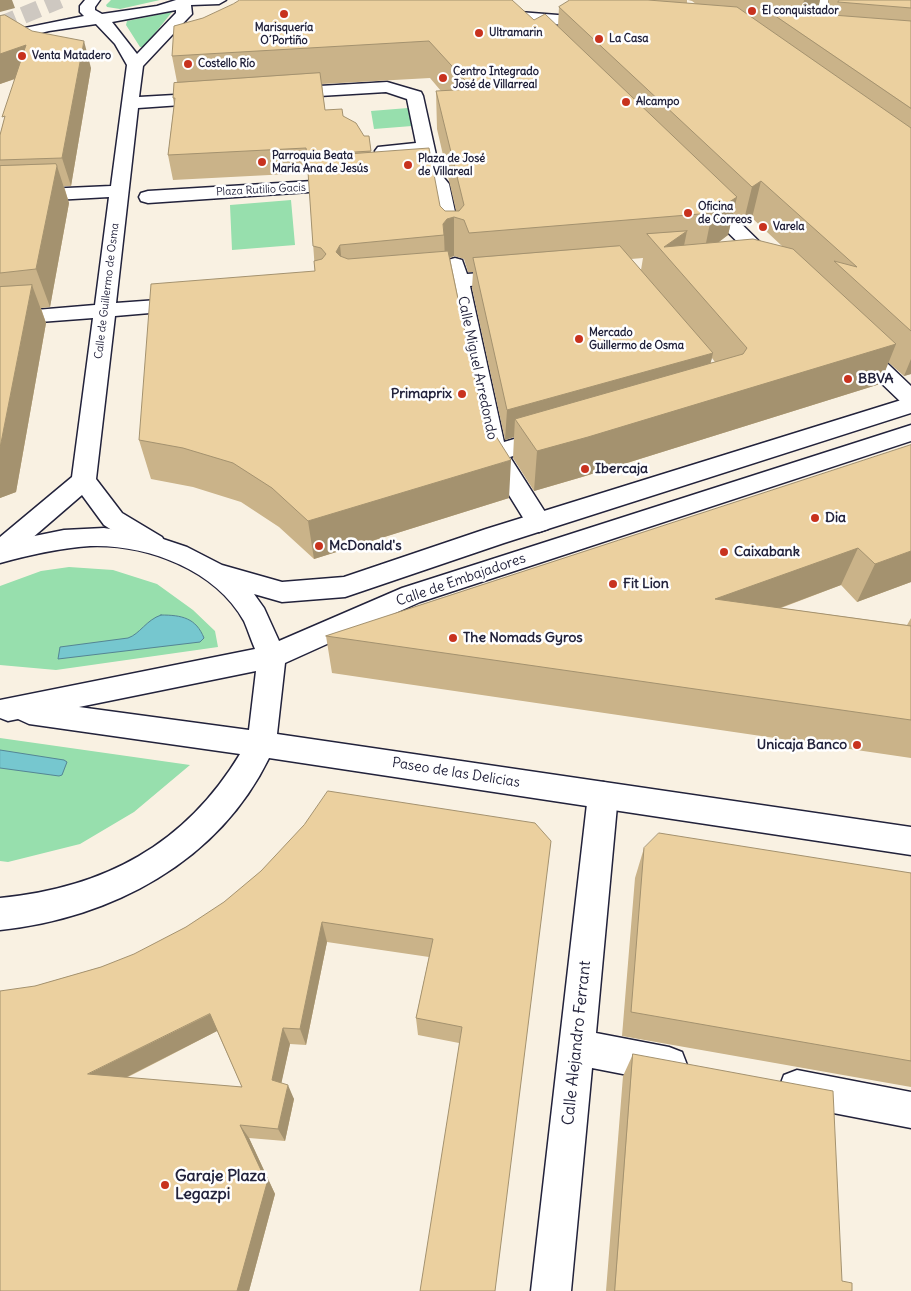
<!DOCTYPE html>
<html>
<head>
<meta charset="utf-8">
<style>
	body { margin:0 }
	canvas { display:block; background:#f9f1e2 }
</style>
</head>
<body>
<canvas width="911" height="1291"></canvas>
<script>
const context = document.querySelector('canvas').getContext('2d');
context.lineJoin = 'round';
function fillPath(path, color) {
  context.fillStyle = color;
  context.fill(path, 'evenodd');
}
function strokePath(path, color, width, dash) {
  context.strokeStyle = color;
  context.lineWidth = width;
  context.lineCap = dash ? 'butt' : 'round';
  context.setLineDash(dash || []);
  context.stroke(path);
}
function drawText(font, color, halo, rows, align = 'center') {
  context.font = font + ' Delius,sans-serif';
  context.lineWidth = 5;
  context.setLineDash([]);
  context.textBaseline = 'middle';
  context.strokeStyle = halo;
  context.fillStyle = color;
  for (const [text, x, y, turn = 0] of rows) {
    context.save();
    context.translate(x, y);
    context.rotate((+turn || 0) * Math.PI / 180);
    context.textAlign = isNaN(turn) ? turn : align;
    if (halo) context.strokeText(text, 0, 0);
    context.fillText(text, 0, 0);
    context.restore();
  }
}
fillPath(new Path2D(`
	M111 0H160L120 9 107 7 106 5Z
	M172 12 144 47H140L126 25 127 21Z
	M408 108 412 126 374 129 371 111Z
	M291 200 295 245 232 250 230 205Z
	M69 567 113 570 157 584 193 610 215 631 218 647 56 670 0 665V586L41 571Z
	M0 738 190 765 134 812 80 844 8 862 0 861Z`), '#97dfad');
const water = new Path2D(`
	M161 615C182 615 196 618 204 638L200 642 58 659 60 647 128 638C140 634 146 620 161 615Z
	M0 750 64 760 67 762 62 775 59 776 0 768Z`);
fillPath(water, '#76c7cf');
strokePath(water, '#548594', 1);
strokePath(new Path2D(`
	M0 25 60 0`), '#cec8c1', 17, [17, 8]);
const minor = new Path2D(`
	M85 0H100L95 7V10L102 14 157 6 176 0H226L219 4 191 5 192 14 189 17 143 66 139 97 210 93 216 94 218 98 216 102 210 103 138 108 116 303 185 298 192 300 195 304 192 308 185 310 115 316 96 479 122 513 162 537 166 544 162 551 153 553 144 551 104 525 82 495 9 558 0 561V537L72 477 93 318 0 325V313L95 305 109 197 0 203V191L111 186 127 65 115 44 96 24 49 31 0 43V33L84 16 80 12V6ZM176 10V13L137 54 112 22Z
	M814 0H828L831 33 828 36 807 43 799 38 801 35 815 30Z
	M494 10 596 18 604 23 596 28 489 18 486 15Z
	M387 82 421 92 423 96 440 173 449 184 462 244 459 248H445L442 244 431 185 422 175 418 154 394 156 396 171 406 172 409 176 406 180 388 182 382 181 379 177 375 151 378 147 416 143 407 99 386 92 286 98 280 97 278 93 280 89 286 88Z
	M346 179 353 181 355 185 353 189 148 203 141 201 139 197 141 193 148 191Z
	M704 192 711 194 780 262 783 266 780 270 773 272 766 270 697 202 695 198 697 194Z
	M455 258 462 260 467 274 509 271 516 273 519 277 516 281 470 286 504 442 548 429 556 431 560 437 556 443 510 457 552 523 548 529 539 532 530 529 483 453 450 288 417 290 410 288 407 284 410 280 447 276 445 264 448 260Z
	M858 341 866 343 911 386V406L903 404 850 353 847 348 850 343Z
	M603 782 614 785 618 795 596 1033 669 1047 682 1052 687 1065 682 1078 669 1083 592 1068 571 1291H531L588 795 592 785Z
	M797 1070 911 1092V1128L797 1106 784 1101 779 1088 784 1075Z`);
const major = new Path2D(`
	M911 397V413L504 543 345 597 282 602 254 594 264 608 279 641 402 588 911 425V441L420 602 285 663 277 734 911 827V855L269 758C218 862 112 918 0 930V898C104 888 185 845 240 754L29 724 18 719 8 721 0 718V700L255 649C251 640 248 630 244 621 215 569 146 544 90 546 59 548 29 555 0 563V543L64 530 104 528 154 536 187 547 222 565 282 582 344 577 486 529ZM256 671 249 730 79 707Z`);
strokePath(minor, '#22223b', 3);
strokePath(major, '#22223b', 3);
fillPath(minor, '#fff');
fillPath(major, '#fff');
fillPath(new Path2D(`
	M570 0H687V3L696 4 692 1 688 0H820L817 13 830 14 828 0H911V374L904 376 888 362 880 384 582 477 534 491 513 458 514 437 505 440 472 288 473 272H468L464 259 454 256 450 258 482 414 509 498 314 559 279 527 241 502 193 487 151 479 139 440 315 271 308 173 173 180 168 155 174 105 173 98 177 82 172 56 534 20 558 26 559 7ZM430 78 441 91H436L437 129 456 211H445L440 206 371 152 369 136H364L325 110 322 84ZM733 214 743 224 752 218 782 246 719 242 728 235ZM643 258 641 270 631 259ZM712 358 715 362 710 363Z
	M0 16 91 68 71 186H64L69 203 50 307 41 308 46 323 16 492 0 498V135L15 79 0 84Z
	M911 445V582L857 602 841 585 781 608 907 625 911 618V758L332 673 326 636Z
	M535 823 459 1043 418 1035 416 1018 429 957 327 942 306 1045 290 1044 281 1083 294 1099 285 1141 249 1138 275 1194 249 1291H0L35 986 101 967ZM217 1031 242 1087 126 1078 165 1058Z
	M644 848 911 873V1087L622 1036 635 878Z
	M633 1054 842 1281 852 1291H606L623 1076Z`), '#cab389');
fillPath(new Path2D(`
	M0 0H12L15 8 0 12Z
	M804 0H820L813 29 797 30Z
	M84 41 91 68 71 186 62 158Z
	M26 45 34 72 0 84V54Z
	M57 166 69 203 50 307 36 269Z
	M761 181 752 218 743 224 752 187Z
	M737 197 728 235 704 253 712 213Z
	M454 217V256L447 258 445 261 444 235 443 224 447 219Z
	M687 231 679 270 664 247Z
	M340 245 344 284 336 252Z
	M32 285 46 323 16 492 0 498V448Z
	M896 344 880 384 582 477 534 491 537 451Z
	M713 353 706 383 515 419 514 437 505 440 507 410Z
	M911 359V374L904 376Z
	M511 460 509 498 314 559 308 521Z
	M858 548 841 585 704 636 715 599Z
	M911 551V582L857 602 875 564Z
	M322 922 327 942 306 1045 300 1029Z
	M210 1014 219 1030 103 1089 88 1074Z
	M283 1028 290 1044 279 1094 272 1080Z
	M288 1085 294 1099 285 1141 278 1129Z
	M240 1125 249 1138 275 1194 249 1291H237Z`), '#a4926f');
const building = new Path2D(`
	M240 0H512L534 20 545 14 737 197 712 213 469 233 464 220 454 217 447 219 443 224 444 235 340 245 336 252 340 256 348 259 448 251 482 414 511 460 308 521 272 488 233 463 183 448 139 440 151 284 315 271 314 261 322 259 326 254 321 248 313 246 307 157 429 148 440 206 445 211H459L464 205 436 91 473 89 429 41 172 56 174 26 203 18 233 4Z
	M570 0H648L737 7 911 128V331L834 261 857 267 761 181 752 187 559 7Z
	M840 0H911V8L838 2Z
	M767 10 911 21V108Z
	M5 15 32 31 84 41 62 158 0 160V135L5 116 2 117 26 45 0 54V16Z
	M320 73 325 110 342 109 343 116 356 123 364 136H369L371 151 307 155 306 148 168 155 175 98H173L174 83Z
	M56 164 57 166 36 269 0 273V166Z
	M687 231 664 247 753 239 793 249 896 344 588 437 537 451 515 419 743 354 747 348 647 234Z
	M620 246 713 353 507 410 473 258Z
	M32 285 0 448V287Z
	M911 445V551L875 564 858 548 715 599 911 626V720L326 636Z
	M328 791 535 823 551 841 495 1291H420L462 1027 416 1018 433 939 322 922 300 1029 283 1028 272 1080 288 1085 278 1129 240 1125 267 1183 237 1291H0V991L35 986 101 967 134 954 186 927 224 902 261 871 304 825ZM210 1014 242 1087 88 1074Z
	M659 833 911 873V1061L631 1012 644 848Z
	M633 1054 833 1091 842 1281 852 1283V1291H615Z`);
fillPath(building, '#ebd09f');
strokePath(building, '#a4926f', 1);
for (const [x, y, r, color] of [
	[752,11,5,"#c8321e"],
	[284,14,5,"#c8321e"],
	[479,33,5,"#c8321e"],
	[599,39,5,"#c8321e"],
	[22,56,5,"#c8321e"],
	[188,64,5,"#c8321e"],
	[443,78,5,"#c8321e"],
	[626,102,5,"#c8321e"],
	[262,162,5,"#c8321e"],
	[408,165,5,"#c8321e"],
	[688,213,5,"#c8321e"],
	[763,227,5,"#c8321e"],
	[579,339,5,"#c8321e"],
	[848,379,5,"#c8321e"],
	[462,394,5,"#c8321e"],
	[585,469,5,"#c8321e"],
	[815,518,5,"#c8321e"],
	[319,546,5,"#c8321e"],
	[724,552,5,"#c8321e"],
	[613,584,5,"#c8321e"],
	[453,638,5,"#c8321e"],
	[857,745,5,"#c8321e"],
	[165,1185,5,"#c8321e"]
]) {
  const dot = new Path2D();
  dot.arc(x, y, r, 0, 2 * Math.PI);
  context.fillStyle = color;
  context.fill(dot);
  strokePath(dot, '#fff', 2);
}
drawText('bold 11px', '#22223b', '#fff', [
	["El conquistador",762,11],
	["Marisquería",284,28,"center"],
	["O´Portiño",284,41,"center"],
	["Ultramarin",489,33],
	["La Casa",609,39],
	["Venta Matadero",32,56],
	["Costello Río",198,64],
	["Centro Integrado",453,72],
	["José de Villarreal",453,85],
	["Alcampo",636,102],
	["Parroquia Beata",272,156],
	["María Ana de Jesús",272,169],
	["Plaza de José",418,159],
	["de Villareal",418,172],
	["Oficina",698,207],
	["de Correos",698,220],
	["Varela",773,227],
	["Mercado",589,333],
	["Guillermo de Osma",589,346]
], 'left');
drawText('11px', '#22223b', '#fff', [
	["Plaza Rutilio Gacis",261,190,-3],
	["Calle de Guillermo de Osma",107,291,-83]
]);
drawText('14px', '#22223b', '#fff', [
	["Calle Miguel Arredondo",477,368,78],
	["Calle de Embajadores",461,580,-19],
	["Paseo de las Delicias",456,773,9]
]);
drawText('bold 14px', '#22223b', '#fff', [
	["BBVA",858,379],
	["Primaprix",452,394,"right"],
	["Ibercaja",595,469],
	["Dia",825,518],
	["McDonald's",329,546],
	["Caixabank",734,552],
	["Fit Lion",623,584],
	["The Nomads Gyros",463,638],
	["Unicaja Banco",847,745,"right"]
], 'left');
drawText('16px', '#22223b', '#fff', [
	["Calle Alejandro Ferrant",577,1043,-84]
]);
drawText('bold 16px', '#22223b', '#fff', [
	["Garaje Plaza",175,1176],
	["Legazpi",175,1194]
], 'left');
</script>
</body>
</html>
